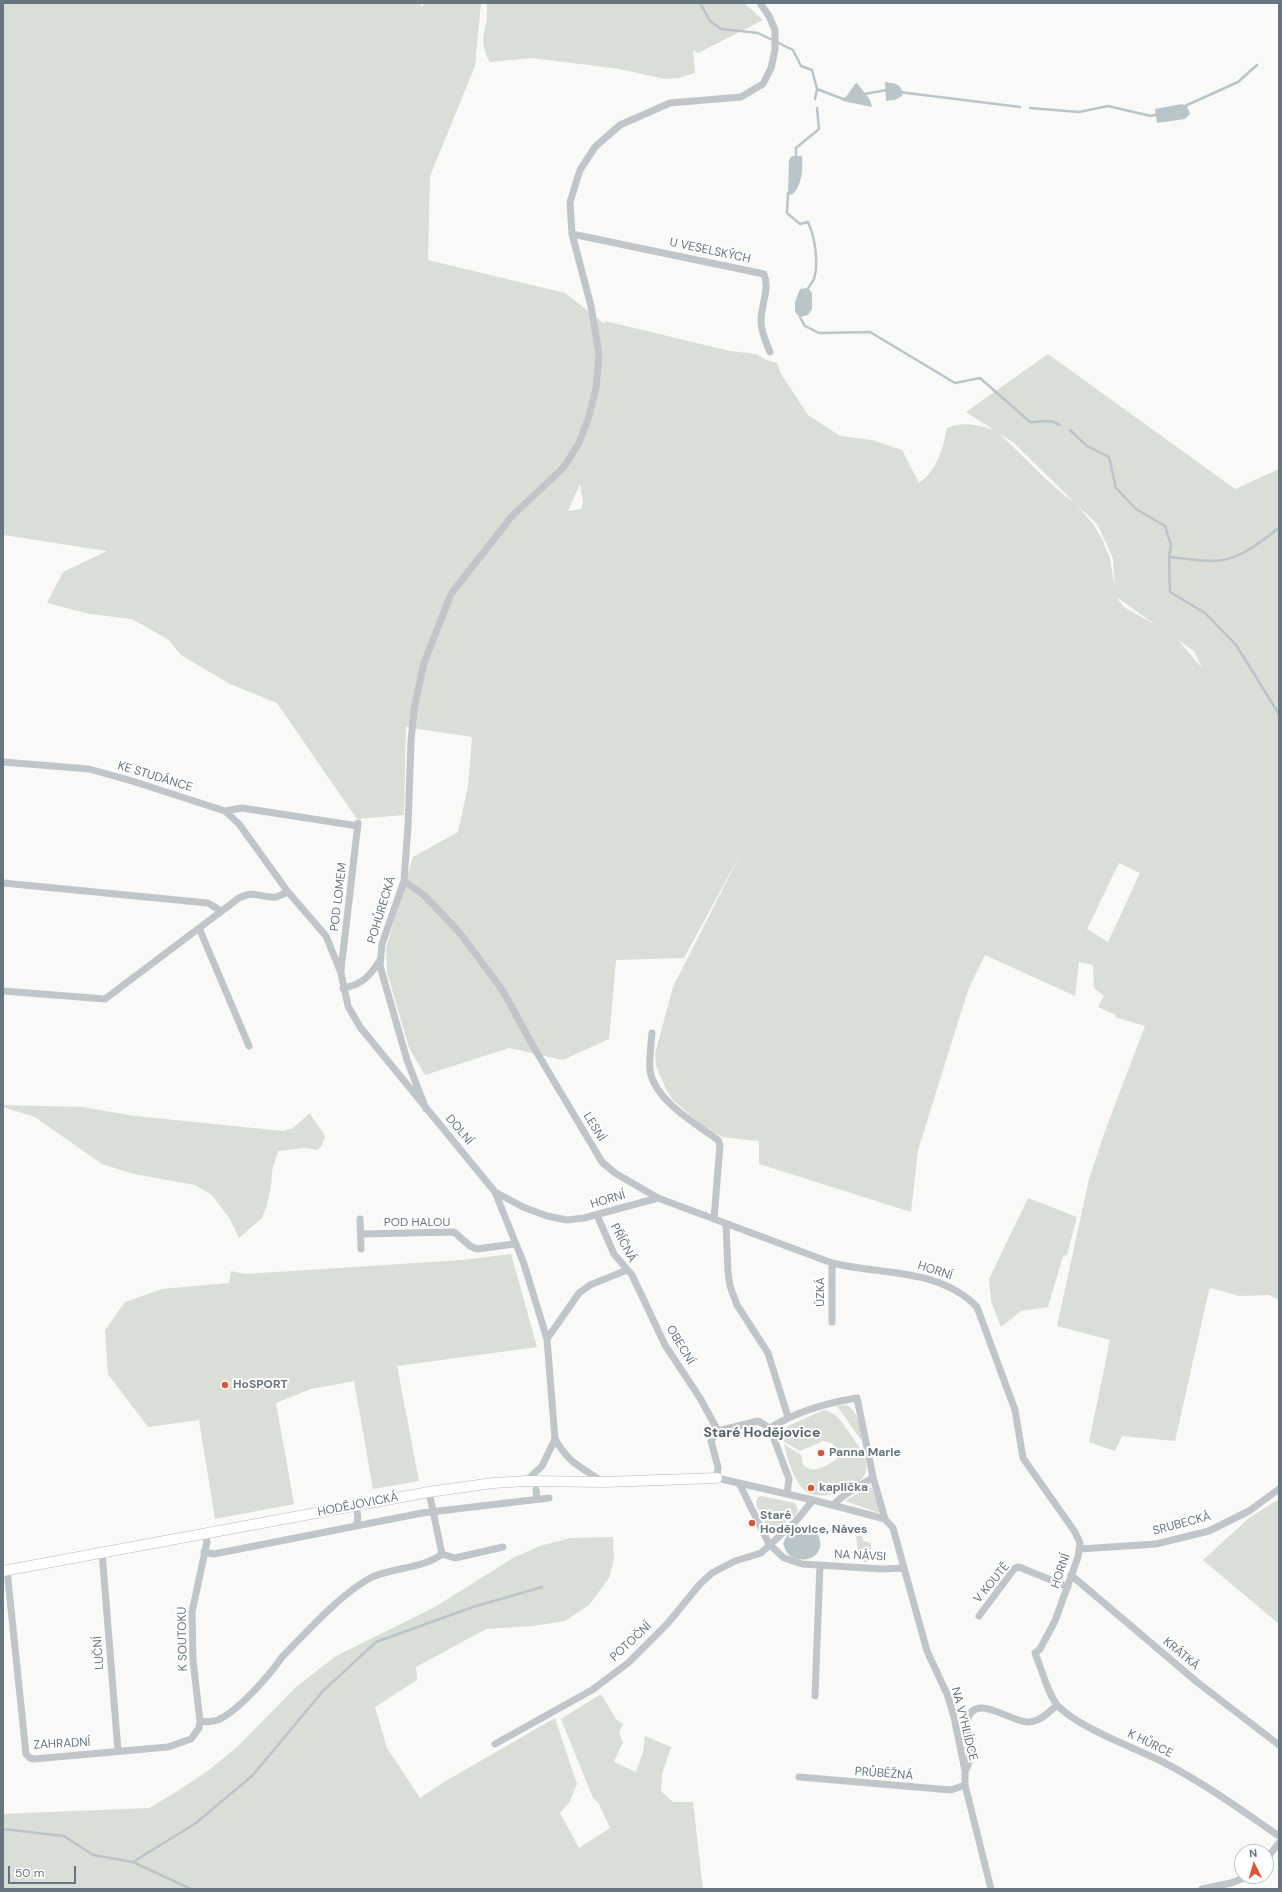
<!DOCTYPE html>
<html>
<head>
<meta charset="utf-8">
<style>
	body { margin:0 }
	#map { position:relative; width:1282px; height:1892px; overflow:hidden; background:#f9f9f7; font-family:"DM Sans",sans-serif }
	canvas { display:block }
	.frame { position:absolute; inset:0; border:4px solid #667681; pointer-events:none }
	.north { position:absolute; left:1234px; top:1844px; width:40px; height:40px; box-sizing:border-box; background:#fff; border:1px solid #c2c8cd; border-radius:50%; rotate:355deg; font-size:11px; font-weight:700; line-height:16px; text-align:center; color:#667681 }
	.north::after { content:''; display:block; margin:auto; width:14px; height:18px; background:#db5636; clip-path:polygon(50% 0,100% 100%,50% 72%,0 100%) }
	.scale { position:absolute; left:8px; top:1866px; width:68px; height:18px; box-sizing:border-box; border:2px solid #667681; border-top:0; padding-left:5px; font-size:12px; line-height:14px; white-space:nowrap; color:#667681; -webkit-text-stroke:3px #fff; paint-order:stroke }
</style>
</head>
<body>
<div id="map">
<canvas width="1282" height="1892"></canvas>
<div class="frame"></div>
<div class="north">N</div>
<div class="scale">50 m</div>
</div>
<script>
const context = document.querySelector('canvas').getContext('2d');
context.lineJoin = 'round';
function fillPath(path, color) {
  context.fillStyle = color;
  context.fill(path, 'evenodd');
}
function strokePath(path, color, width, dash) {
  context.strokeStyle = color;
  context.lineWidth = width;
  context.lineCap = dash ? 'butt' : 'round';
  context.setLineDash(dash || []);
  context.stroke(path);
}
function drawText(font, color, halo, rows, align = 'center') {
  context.font = font + ' "DM Sans",sans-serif';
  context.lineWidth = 4;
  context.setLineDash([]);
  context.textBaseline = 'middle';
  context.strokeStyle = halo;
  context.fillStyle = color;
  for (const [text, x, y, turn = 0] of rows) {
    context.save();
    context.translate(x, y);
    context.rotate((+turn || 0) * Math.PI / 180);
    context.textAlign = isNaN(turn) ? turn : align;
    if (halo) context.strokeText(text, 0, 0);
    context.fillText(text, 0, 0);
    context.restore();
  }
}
fillPath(new Path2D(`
	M3 3H421V8L424 3H481L475 66 430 176 428 260 565 293 605 324V321L730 351 756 354 766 360 777 363 781 374 808 415 840 436 872 440 902 450 919 483C937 470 943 449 947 428 965 421 976 425 994 430L966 412 1048 354 1235 489 1279 469V1300L1269 1295 1239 1296 1211 1288 1209 1290 1175 1441 1122 1436 1115 1451 1089 1442 1110 1340 1057 1326 1089 1179 1105 1131 1145 1026 1115 1017 1116 1015 1098 1007 1104 996 1094 988 1093 965 1079 962 1075 996 985 955 968 990 918 1150 911 1212 759 1164V1141L722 1137 700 1124 672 1099 667 1091 656 1066 655 1054 673 987 743 849 684 958 616 960 609 1039 563 1060 509 1048 425 1075 409 1048 387 972 386 948 413 857 458 832 468 786 472 737 406 727 404 815 357 819 277 703 230 684 181 655 169 640 132 619 90 614 47 603 63 572 107 551 3 535ZM998 433 1013 442 1075 503C1046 483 1024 455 998 433ZM580 484 583 503 581 509 568 511ZM1076 504 1097 524 1113 558 1115 589 1110 558 1102 539 1093 524ZM1117 598H1118L1157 626 1124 607ZM1178 640 1194 651 1202 668ZM1119 863 1140 873 1108 942 1087 929Z
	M486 3H744L763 20 698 53 693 50 695 73 679 78 664 79 620 69 532 58 490 62C474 35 492 25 486 3Z
	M3 1105 82 1107 135 1116 283 1131 293 1128 310 1113C314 1122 320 1126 325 1136L321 1147 317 1150 305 1148 278 1151 272 1171 271 1186 267 1205 262 1218 239 1238 230 1219 212 1195 195 1185 134 1174 102 1164 35 1117 3 1107Z
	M1028 1198 1077 1217 1067 1255 1063 1256 1048 1307 1021 1311 1001 1327 991 1301 989 1279Z
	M511 1254 537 1347 397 1366 419 1481 373 1489 354 1381 311 1389 276 1403 294 1504 215 1519 199 1420 148 1427 108 1374 105 1330 125 1302 162 1289 229 1283 231 1271 245 1274 463 1260Z
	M846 1405C856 1408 864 1432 861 1440L837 1406Z
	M824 1410C838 1413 842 1423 850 1434 856 1443 864 1452 866 1463 872 1489 817 1505 803 1489 793 1478 787 1458 784 1444L801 1455 803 1465C814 1475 825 1466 836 1460 838 1454 835 1449 832 1443L823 1441 800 1451 783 1441 785 1430 788 1426Z
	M868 1487 872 1488 880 1511 879 1513 845 1501Z
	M761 1496 795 1503 798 1510 795 1516 776 1529 768 1528 756 1505 757 1498Z
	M1279 1499V1624L1203 1560 1249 1518Z
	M856 1536H862L863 1541 871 1543 870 1562H863V1552L858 1551Z
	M613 1537 614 1559 609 1578 589 1605 565 1621 533 1626 486 1629 416 1667 417 1680 375 1707 387 1748 420 1798 444 1782 555 1718 577 1784 569 1803 560 1813 579 1848 610 1828 599 1804 593 1798 561 1719 601 1694 616 1719 623 1724 619 1733 623 1742 614 1762 636 1772 643 1752 645 1736 671 1747 662 1774 661 1791 673 1802H693L703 1889H3V1814L149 1808 176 1792 209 1770 238 1746 296 1687 336 1656 435 1607 513 1558 540 1546 570 1538Z`), '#d9ded6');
fillPath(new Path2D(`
	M885 82C894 83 904 84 902 96L895 100 886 101Z
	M857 83 870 100 872 107 843 101 855 84Z
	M1182 104 1187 106 1190 114 1185 119 1157 123 1155 109Z
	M792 156H802C803 169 802 185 793 194L788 195 789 160Z
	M808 288 812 293V309L808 315 800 317 795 312V302L800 289Z
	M809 1524C814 1526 815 1528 817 1533 829 1554 806 1567 789 1555 786 1552 785 1548 783 1544 787 1531 797 1528 809 1524Z`), '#b9c5c9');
strokePath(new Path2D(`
	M700 3 710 21 721 29 758 33 793 50 801 66 812 70 817 89 815 99
	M817 89 843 99H846
	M899 92 1020 107
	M864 94 887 90
	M1185 106 1238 82 1257 65
	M1030 108 1079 112 1108 106 1151 116 1159 114
	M796 158V148L819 129 817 108
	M788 193 787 213 800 224 808 222C815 237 819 263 814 279 812 283 809 286 807 290
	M801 314 800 317 805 326 819 333 870 332 955 383 980 378 1030 422 1051 421 1060 425
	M1070 430 1087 446 1109 457 1116 488 1136 509 1165 526 1171 545 1169 557 1170 592 1205 613 1236 645 1279 714
	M1169 557C1183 558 1198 561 1213 561 1239 561 1260 542 1279 528
	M3 1829 64 1836 93 1855 133 1862 191 1889
	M133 1862 196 1823 253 1775 323 1691 376 1642 473 1607 542 1587`), '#b9c5c9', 2.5);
const secondary = new Path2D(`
	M3 1571 429 1492 493 1483 526 1481 604 1482 717 1478`);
strokePath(secondary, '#b3b9bd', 11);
strokePath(new Path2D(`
	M572 234 764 274C770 289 761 305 761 321 761 332 766 342 770 352
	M3 762 89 769 132 781 225 811 239 824 288 892 326 936 341 973 348 1006 360 1027 495 1192 524 1264 547 1339 555 1439 542 1466 526 1481
	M225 811 242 808 358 826
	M404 881 425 896 460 933 503 991 533 1046 602 1162 615 1173 658 1198
	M3 883 208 903 221 911
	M199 928 249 1046
	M341 970 358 823
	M343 988C362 985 370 976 380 960
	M3 991 105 999 239 898C255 889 262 899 276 897 280 896 285 893 288 892
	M652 1033C651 1045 649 1058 650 1070 654 1100 696 1124 718 1140L720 1145 714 1219
	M426 1109 407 1060 380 966 382 944 404 881 408 826 411 741 414 709 424 663 451 594 511 517 564 467 579 443 589 416 596 388 599 354 591 306 572 234 570 202 580 170 595 147 620 125 670 103 741 97 763 84 771 68 775 50V30L769 16 760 3
	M495 1192 523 1207 547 1216 567 1220 584 1218 658 1198 832 1263C880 1275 940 1268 977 1307L1015 1410 1023 1458 1075 1532 1080 1543 1078 1557 1055 1621 1040 1649 1035 1653C1041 1667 1048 1695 1058 1706 1081 1729 1133 1747 1163 1762 1204 1783 1241 1810 1279 1836
	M597 1215 614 1254 632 1275 665 1345 700 1398 718 1431
	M360 1219 361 1249
	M726 1224 728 1272 730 1286 737 1305 768 1353 788 1417
	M361 1234 454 1232 470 1246 477 1249 514 1244
	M832 1322V1263
	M547 1339 579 1293 590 1285 627 1270
	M770 1428C797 1411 826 1403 857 1398L873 1477 885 1519
	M555 1439C571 1466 579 1465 603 1482
	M739 1483 769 1544 784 1558 802 1564 882 1569 904 1568
	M536 1490 537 1499
	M429 1492 442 1554
	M787 1494 789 1479 770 1428 758 1421 718 1431 711 1441 718 1467 717 1478 813 1500 885 1519 893 1528 927 1651 947 1694 954 1717 965 1771V1785L991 1889
	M834 1505C838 1497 864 1484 873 1477
	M356 1526 358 1518 356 1506
	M1080 1549 1156 1544 1209 1531 1249 1511 1279 1489
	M102 1552 118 1751
	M204 1552 214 1554 422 1513 549 1498
	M7 1570 26 1754 30 1758 34 1759 168 1747 191 1739 199 1728 200 1721 193 1660 192 1612 207 1542 205 1534
	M1071 1575 1197 1682 1279 1745
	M979 1616 1015 1568 1019 1567 1068 1587
	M815 1696 820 1565
	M200 1721C206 1722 212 1722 218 1720 239 1710 269 1676 282 1657 308 1631 340 1594 372 1577 394 1567 423 1569 442 1554L455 1558 503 1547
	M495 1744 592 1690 628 1663 668 1623 700 1584 712 1573 735 1561 761 1553 796 1521 813 1500
	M965 1771C974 1759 968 1735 967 1721 974 1691 1010 1722 1028 1722 1040 1722 1049 1712 1057 1705
	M799 1777 951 1790 965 1785
	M1266 1859 1279 1843
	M1202 1889 1231 1883 1249 1876`), '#c0c5c9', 7);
strokePath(secondary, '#fff', 10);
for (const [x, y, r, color] of [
	[225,1385,4,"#db5636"],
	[821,1453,4,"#db5636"],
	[811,1488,4,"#db5636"],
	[752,1523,4,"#db5636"]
]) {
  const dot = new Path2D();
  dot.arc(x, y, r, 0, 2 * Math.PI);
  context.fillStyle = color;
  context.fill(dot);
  strokePath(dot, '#fff', 1.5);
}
drawText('12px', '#667681', '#fff', [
	["U VESELSKÝCH",710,251,12],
	["KE STUDÁNCE",155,777,17],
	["POD LOMEM",339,897,-83],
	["POHŮRECKÁ",382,910,-73],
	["LESNÍ",594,1127,59],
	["DOLNÍ",459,1130,50],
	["HORNÍ",608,1200,-16],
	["POD HALOU",417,1223],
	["PŘÍČNÁ",623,1243,62],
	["HORNÍ",935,1271,18],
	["ÚZKÁ",821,1292,-90],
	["OBECNÍ",680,1345,59],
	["HODĚJOVICKÁ",358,1505,-11],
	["SRUBECKÁ",1182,1524,-15],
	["NA NÁVSI",860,1556,3],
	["HORNÍ",1061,1571,-71],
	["V KOUTĚ",992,1583,-50],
	["K SOUTOKU",183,1639,-91],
	["POTOČNÍ",631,1642,-43],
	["LUČNÍ",99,1653,-94],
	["KRÁTKÁ",1181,1654,40],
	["NA VYHLÍDCE",964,1724,76],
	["ZAHRADNÍ",62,1744,-3],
	["K HŮRCE",1150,1744,26],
	["PRŮBĚŽNÁ",884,1774,4]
]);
drawText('bold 12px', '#667681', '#fff', [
	["HoSPORT",233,1385],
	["Panna Marie",829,1453],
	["kaplička",819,1488],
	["Staré",760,1516],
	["Hodějovice, Náves",760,1530]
], 'left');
drawText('bold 14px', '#57646c', '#fff', [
	["Staré Hodějovice",762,1433]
]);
</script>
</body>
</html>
